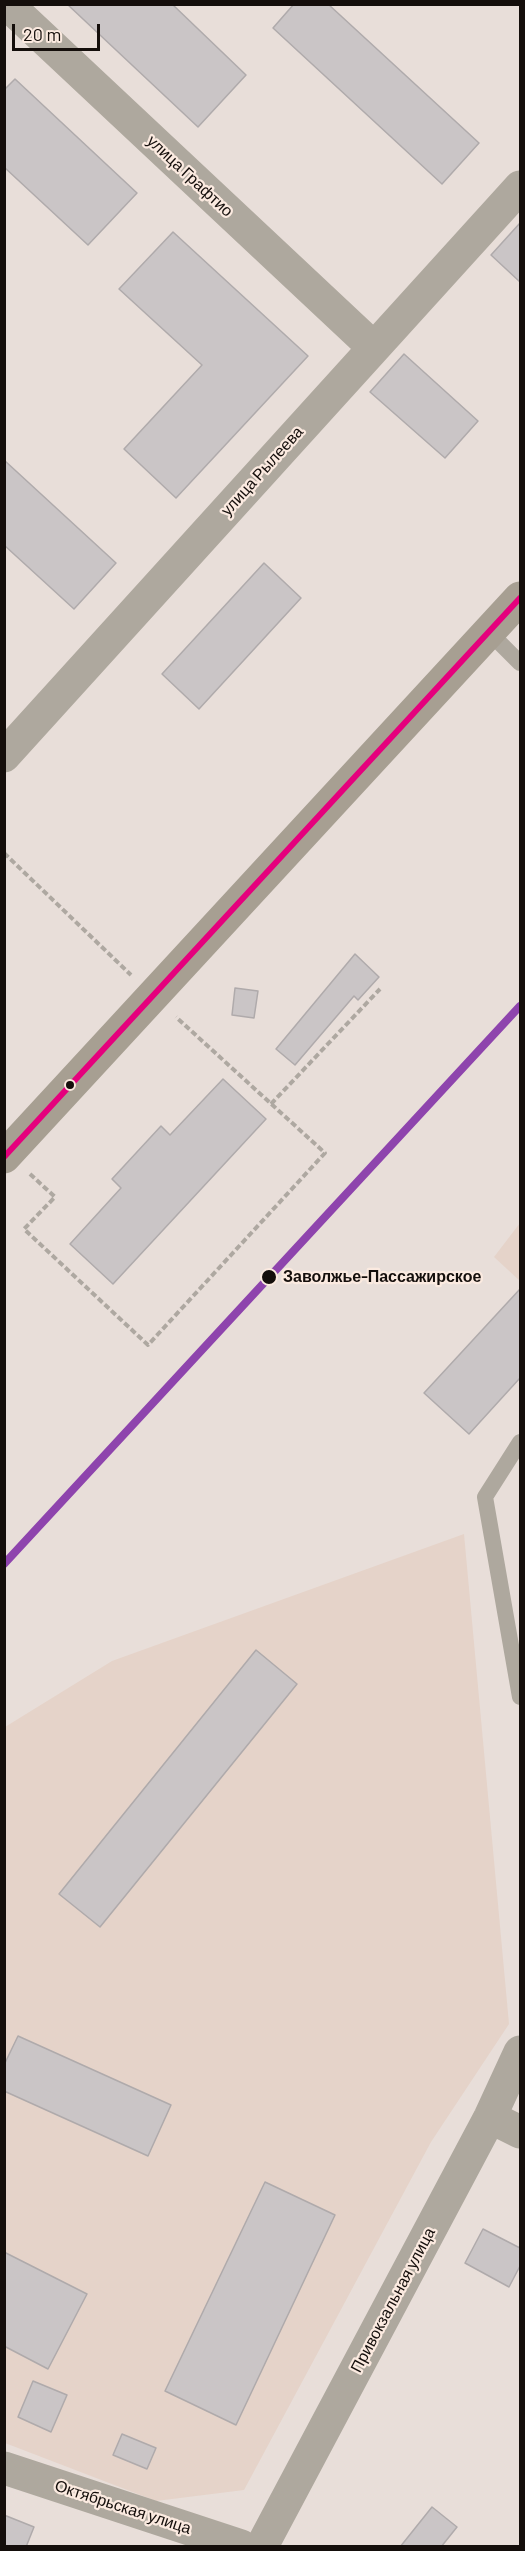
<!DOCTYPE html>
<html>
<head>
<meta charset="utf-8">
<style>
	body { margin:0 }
	#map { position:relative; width:525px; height:2551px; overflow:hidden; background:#e8ded9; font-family:Barlow,sans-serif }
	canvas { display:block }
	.frame { position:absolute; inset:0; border:6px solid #140e0b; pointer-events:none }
	.scale { position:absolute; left:12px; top:24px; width:88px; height:27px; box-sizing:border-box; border:3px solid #140e0b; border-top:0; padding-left:8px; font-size:18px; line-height:21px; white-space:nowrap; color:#140e0b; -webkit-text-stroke:4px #fbeae0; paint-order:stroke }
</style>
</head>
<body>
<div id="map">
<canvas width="525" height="2551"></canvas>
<div class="frame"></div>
<div class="scale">20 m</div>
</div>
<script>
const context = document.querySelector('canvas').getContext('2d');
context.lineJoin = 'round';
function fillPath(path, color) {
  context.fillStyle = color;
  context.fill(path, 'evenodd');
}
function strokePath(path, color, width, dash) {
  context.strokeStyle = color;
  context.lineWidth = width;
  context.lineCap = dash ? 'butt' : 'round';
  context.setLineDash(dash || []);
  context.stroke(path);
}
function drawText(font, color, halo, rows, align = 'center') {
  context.font = font + ' Barlow,sans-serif';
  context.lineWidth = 4.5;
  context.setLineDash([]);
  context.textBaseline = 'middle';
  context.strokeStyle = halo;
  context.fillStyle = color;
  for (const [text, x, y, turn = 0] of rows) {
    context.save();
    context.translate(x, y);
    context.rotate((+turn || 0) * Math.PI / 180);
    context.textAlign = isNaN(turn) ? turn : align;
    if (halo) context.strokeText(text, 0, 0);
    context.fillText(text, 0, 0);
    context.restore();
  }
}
fillPath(new Path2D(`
	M520 1223V1281L494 1257Z
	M464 1534 509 2024 431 2142 244 2490 156 2501 5 2443V1727L112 1661Z`), '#e5d3c9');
const building = new Path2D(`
	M67 4H172L246 75 198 127Z
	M294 4H328L479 143 442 184 273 28Z
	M15 79 137 193 88 245 4 167V90Z
	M520 223V282L491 255Z
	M173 232 308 356 176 498 124 449 202 365 119 289Z
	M404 354 478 421 445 458 370 392Z
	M4 460 116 563 74 609 4 545Z
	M264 563 301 598 199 709 162 674Z
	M355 954 379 977 358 1000 354 996 295 1065 276 1049Z
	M235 988 258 991 254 1018 232 1015Z
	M223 1079 266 1119 113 1284 70 1244 121 1188 112 1179 161 1126 170 1135Z
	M520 1289V1378L469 1434 424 1393Z
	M256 1650 297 1684 100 1927 59 1894Z
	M18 2036 171 2105 148 2156 4 2091V2065Z
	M265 2182 335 2215 236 2425 165 2391Z
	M483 2229 520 2248V2266L509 2287 465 2263Z
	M4 2252 87 2294 48 2369 4 2346Z
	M33 2381 67 2395 51 2432 18 2417Z
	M122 2434 156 2448 147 2469 113 2455Z
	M432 2507 457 2527 441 2547H400Z
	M4 2515 34 2527 26 2547H4Z`);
fillPath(building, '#cac5c6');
strokePath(building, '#afaaab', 1.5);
strokePath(new Path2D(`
	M4 853 131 975
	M271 1104 380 989
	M30 1174 55 1197 24 1229 148 1345 325 1153 176 1017`), '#aea8a1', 4, [6, 3]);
strokePath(new Path2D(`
	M489 632 520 663
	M520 1442 485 1497 520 1697`), '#aea89e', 16);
strokePath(new Path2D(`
	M7 4 373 347
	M4 756 520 187
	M490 2117 520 2132
	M4 2468 241 2546
	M262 2546 490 2117 520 2052`), '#aea89e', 33);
strokePath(new Path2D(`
	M4 1157 520 598`), '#a79f92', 33);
strokePath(new Path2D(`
	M269 1277 520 1006`), '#aea7a2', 4.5, [12, 6]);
strokePath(new Path2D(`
	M4 1157 520 598`), '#e5007d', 6);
strokePath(new Path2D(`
	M4 1564 520 1006`), '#8e44ad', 8);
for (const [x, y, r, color] of [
	[70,1085,5,"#140e0b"],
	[269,1277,8,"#140e0b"]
]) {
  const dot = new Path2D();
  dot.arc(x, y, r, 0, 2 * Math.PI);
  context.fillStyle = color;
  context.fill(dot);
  strokePath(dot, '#fbeae0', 2);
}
drawText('16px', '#140e0b', '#fbeae0', [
	["улица Графтио",190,176,43],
	["улица Рылеева",262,471,-48],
	["Привокзальная улица",393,2300,-62],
	["Октябрьская улица",123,2507,18]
]);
drawText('bold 16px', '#140e0b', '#fbeae0', [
	["Заволжье-Пассажирское",283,1277]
], 'left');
</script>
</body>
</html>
